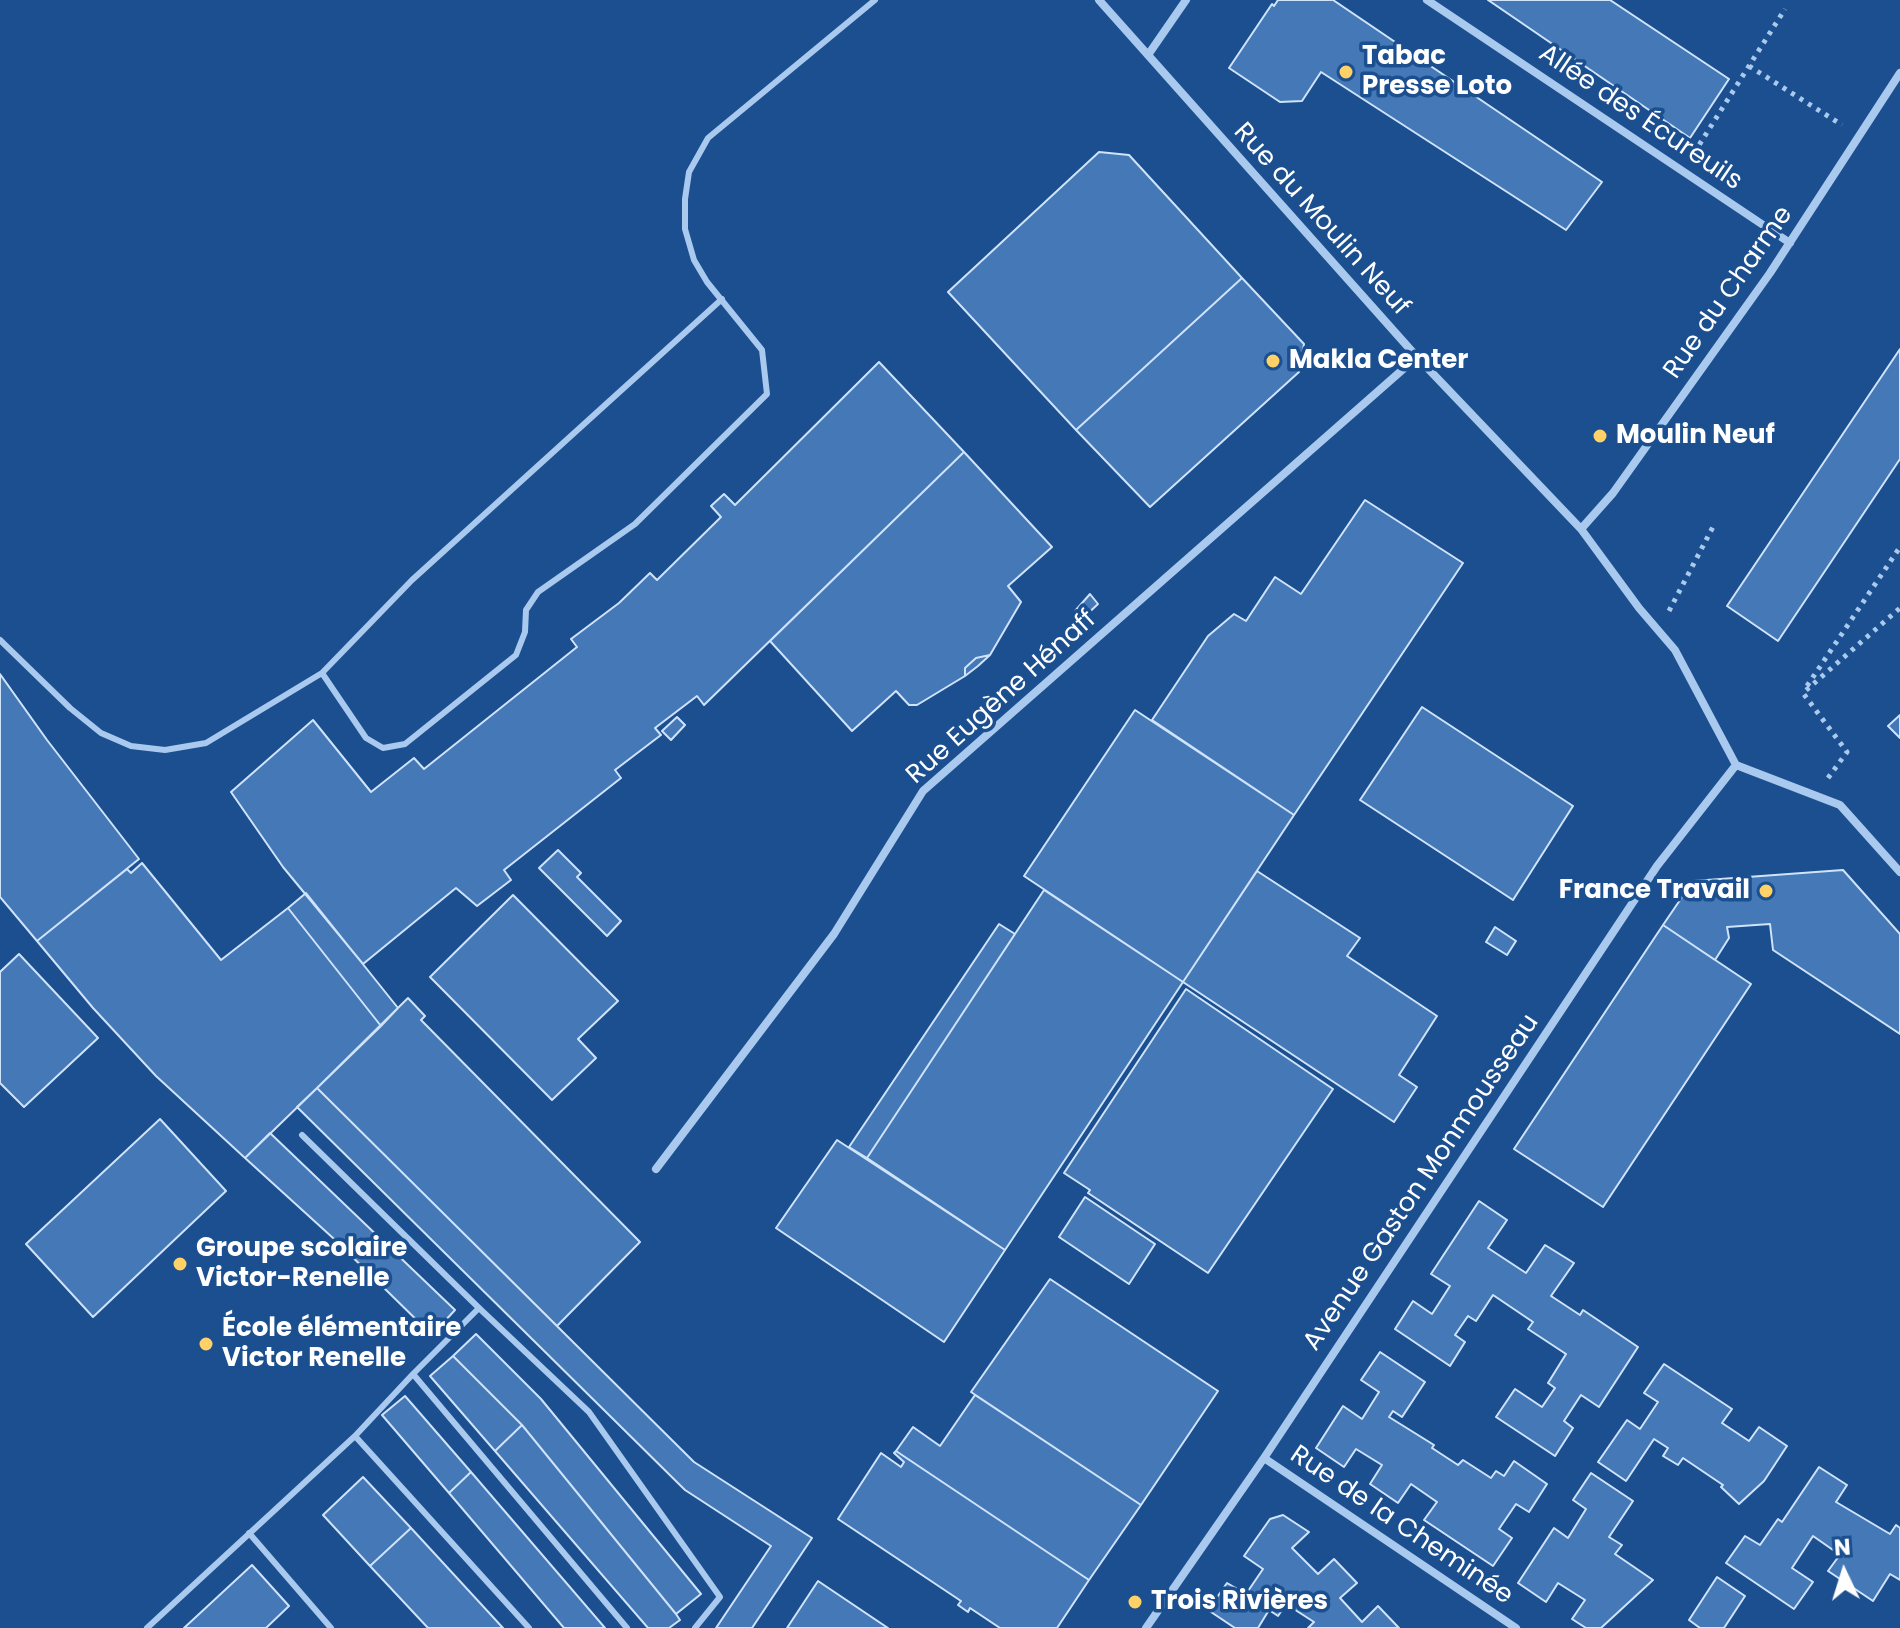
<!DOCTYPE html>
<html>
<head>
<meta charset="utf-8">
<style>
	body { margin:0 }
	#map { position:relative; width:1900px; height:1628px; overflow:hidden; background:#1b4f8f; font-family:Poppins,sans-serif }
	canvas { display:block }
	.north { position:absolute; left:1804px; top:1532px; width:80px; height:80px; -webkit-text-stroke:6px #1b4f8f; paint-order:stroke; rotate:356deg; font-size:22px; font-weight:700; line-height:32px; text-align:center; color:#fff }
	.north::after { content:''; display:block; margin:auto; width:28px; height:36px; background:#fff; clip-path:polygon(50% 0,100% 100%,50% 72%,0 100%) }
</style>
</head>
<body>
<div id="map">
<canvas width="1900" height="1628"></canvas>
<div class="north">N</div>
</div>
<script>
const context = document.querySelector('canvas').getContext('2d');
context.lineJoin = 'round';
function fillPath(path, color) {
  context.fillStyle = color;
  context.fill(path, 'evenodd');
}
function strokePath(path, color, width, dash) {
  context.strokeStyle = color;
  context.lineWidth = width;
  context.lineCap = dash ? 'butt' : 'round';
  context.setLineDash(dash || []);
  context.stroke(path);
}
function drawText(font, color, halo, rows, align = 'center') {
  context.font = font + ' Poppins,sans-serif';
  context.lineWidth = 7;
  context.setLineDash([]);
  context.textBaseline = 'middle';
  context.strokeStyle = halo;
  context.fillStyle = color;
  for (const [text, x, y, turn = 0] of rows) {
    context.save();
    context.translate(x, y);
    context.rotate((+turn || 0) * Math.PI / 180);
    context.textAlign = isNaN(turn) ? turn : align;
    if (halo) context.strokeText(text, 0, 0);
    context.fillText(text, 0, 0);
    context.restore();
  }
}
const building = new Path2D(`
	M1278 0H1333L1602 182 1566 230 1321 72 1302 101 1280 102 1229 68 1272 4 1274 6Z
	M1488 0H1610L1729 79 1690 138Z
	M1099 152 1129 155 1242 278 1076 430 948 292Z
	M1242 278 1304 344 1299 372 1150 507 1076 430Z
	M1900 349V459L1778 641 1727 606Z
	M879 362 964 452 704 705 697 696 655 728 661 735 615 770 621 778 504 870 511 880 477 906 456 888 363 964 283 867 231 792 313 720 371 792 414 758 424 769 577 647 571 639 619 603 650 573 657 580 721 517 711 506 724 494 735 505Z
	M964 452 1052 547 1008 586 1021 602 990 655 976 658 965 668V676L917 705H909L896 691 852 731 770 641Z
	M1365 500 1463 563 1294 815 1152 720 1208 636 1234 614 1246 621 1275 577 1301 594Z
	M1090 594 1098 604 1082 619 1075 611Z
	M990 655 978 666 965 676V668L976 658Z
	M0 674 47 740 139 859 37 941 0 897Z
	M1422 707 1573 806 1513 900 1360 800Z
	M1135 710 1294 815 1183 982 1024 876Z
	M1900 715V738L1888 726Z
	M677 717 685 725 671 740 662 731Z
	M558 850 581 873 577 877 621 921 607 936 539 868Z
	M142 863 221 960 288 908 381 1026 245 1158 156 1076 93 1008 37 941 127 869 131 873Z
	M1843 870 1900 934V1034L1773 950 1770 924 1727 927 1729 938 1715 960 1663 925 1693 881Z
	M1257 871 1360 938 1347 956 1437 1016 1399 1075 1417 1087 1394 1122 1183 982Z
	M1044 890 1183 982 1005 1250 867 1158Z
	M306 893 398 1008 381 1026 288 908Z
	M513 895 618 1001 578 1039 596 1058 552 1100 430 977Z
	M999 924 1015 934 867 1158 849 1147Z
	M1663 925 1751 984 1603 1207 1514 1149Z
	M1495 927 1516 941 1507 955 1486 942Z
	M19 954 98 1038 24 1107 0 1083V972Z
	M1186 989 1333 1089 1208 1273 1088 1193 1090 1190 1064 1173Z
	M408 998 425 1016 421 1020 640 1242 557 1326 317 1088Z
	M317 1088 694 1462 812 1538 752 1628H716L771 1546 685 1490 297 1107Z
	M160 1119 226 1191 93 1317 26 1244Z
	M270 1133 455 1310 432 1335 333 1238 245 1158Z
	M837 1140 1005 1250 944 1342 776 1228Z
	M1085 1197 1155 1244 1129 1284 1059 1237Z
	M1479 1201 1507 1220 1488 1248 1526 1273 1545 1245 1574 1263 1551 1296 1580 1315 1583 1310 1638 1347 1599 1407 1581 1395 1564 1421 1573 1428 1555 1456 1496 1417 1515 1389 1542 1407 1555 1388 1548 1383 1566 1354 1528 1329 1533 1322 1493 1295 1476 1321 1468 1316 1455 1335 1465 1342 1450 1366 1395 1329 1413 1301 1432 1314 1450 1286 1431 1274Z
	M1050 1279 1218 1391 1141 1505 971 1392Z
	M476 1334 541 1399 701 1594 676 1614 522 1425 453 1356Z
	M1380 1352 1425 1382 1402 1417 1393 1411 1389 1417 1434 1445 1432 1448 1458 1465 1463 1460 1491 1478 1496 1471 1504 1476 1514 1461 1547 1484 1529 1512 1516 1504 1499 1529 1512 1538 1493 1566 1424 1520 1437 1502 1411 1484 1398 1503 1370 1484 1382 1465 1356 1449 1344 1467 1316 1448 1343 1406 1362 1419 1379 1392 1361 1380Z
	M453 1356 522 1425 495 1451 430 1376Z
	M1664 1364 1732 1409 1722 1423 1749 1441 1759 1427 1787 1446 1764 1481 1739 1504 1721 1487 1723 1485 1683 1458 1678 1465 1663 1456 1668 1448 1654 1439 1626 1481 1598 1462 1627 1420 1640 1429 1658 1402 1644 1393Z
	M975 1395 1141 1505 1089 1580 896 1451 913 1427 940 1446Z
	M405 1396 471 1472 449 1493 382 1415Z
	M522 1425 676 1614 680 1620 669 1628H648L495 1451Z
	M896 1451 1089 1580 1057 1628H1000L970 1608 968 1612 958 1605 961 1601 838 1519 881 1453 901 1467 904 1462 894 1453Z
	M1819 1467 1847 1485 1836 1502 1890 1534 1896 1525 1900 1528V1580L1890 1574 1873 1601 1828 1571 1847 1545 1839 1540 1833 1550 1813 1536 1792 1568 1813 1582 1794 1609 1726 1563 1745 1536 1760 1545 1778 1519 1782 1522Z
	M471 1472 605 1628H564L449 1493Z
	M1591 1473 1633 1501 1609 1537 1622 1545 1615 1554 1653 1580 1601 1628H1586L1572 1619 1585 1600 1558 1583 1546 1602 1518 1583 1554 1528 1568 1538 1586 1509 1573 1500Z
	M363 1477 411 1528 370 1566 323 1515Z
	M1283 1515 1309 1532 1292 1548 1318 1574 1334 1559 1357 1583 1340 1598 1362 1622 1378 1606 1399 1628H1308L1314 1622 1286 1604 1278 1616 1269 1610 1258 1628H1235L1208 1610 1227 1583 1246 1594 1263 1569 1244 1556 1270 1519Z
	M411 1528 503 1628H428L370 1566Z
	M252 1565 289 1606 266 1628H184Z
	M1717 1577 1745 1596 1724 1628H1700L1689 1620Z
	M818 1581 888 1628H787Z`);
fillPath(building, '#4478b7');
strokePath(building, '#cfe3fa', 2);
strokePath(new Path2D(`
	M1749 66 1842 125
	M1694 153 1785 9
	M1669 611 1715 523
	M1807 686 1900 547
	M1828 778 1847 752 1803 693 1900 608`), '#a9c9ee', 5, [4, 6]);
strokePath(new Path2D(`
	M0 640 70 708 101 733 131 746 165 750 206 743 322 673 366 738 383 748 405 744 516 655 525 632 526 610 538 592 635 524 767 394 762 350 707 282 694 260 685 229V199L689 172 708 138 875 0
	M322 673 412 580 722 299
	M302 1135 479 1308
	M413 1374 479 1308 589 1412 720 1597 695 1628
	M355 1436 413 1374 627 1628
	M249 1533 331 1628
	M147 1628 355 1436 529 1628`), '#a9c9ee', 6);
strokePath(new Path2D(`
	M1099 0 1417 357 1581 529 1639 608 1675 650 1736 765 1840 805 1900 872
	M1427 0 1790 243
	M1148 55 1186 0
	M1581 529 1613 493 1770 273 1900 73
	M656 1169 834 934 923 791 1417 357
	M1264 1458 1516 1628
	M1146 1628 1264 1458 1657 866 1736 765`), '#a9c9ee', 8);
for (const [x, y, r, color] of [
	[1346,72,8,"#ffd166"],
	[1273,361,8,"#ffd166"],
	[1600,436,8,"#ffd166"],
	[1766,891,8,"#ffd166"],
	[180,1264,8,"#ffd166"],
	[206,1344,8,"#ffd166"],
	[1135,1602,8,"#ffd166"]
]) {
  const dot = new Path2D();
  dot.arc(x, y, r, 0, 2 * Math.PI);
  context.fillStyle = color;
  context.fill(dot);
  strokePath(dot, '#1b4f8f', 3);
}
drawText('bold 26px', '#fff', '#1b4f8f', [
	["Tabac",1362,57],
	["Presse Loto",1362,87],
	["Makla Center",1289,361],
	["Moulin Neuf",1616,436],
	["France Travail",1750,891,"right"],
	["Groupe scolaire",196,1249],
	["Victor-Renelle",196,1279],
	["École élémentaire",222,1329],
	["Victor Renelle",222,1359],
	["Trois Rivières",1151,1602]
], 'left');
drawText('26px', '#fff', '#1b4f8f', [
	["Allée des Écureuils",1640,118,34],
	["Rue du Moulin Neuf",1321,220,48],
	["Rue du Charme",1729,293,-55],
	["Rue Eugène Hénaff",1002,698,-42],
	["Avenue Gaston Monmousseau",1422,1183,-56],
	["Rue de la Cheminée",1401,1526,34]
]);
</script>
</body>
</html>
